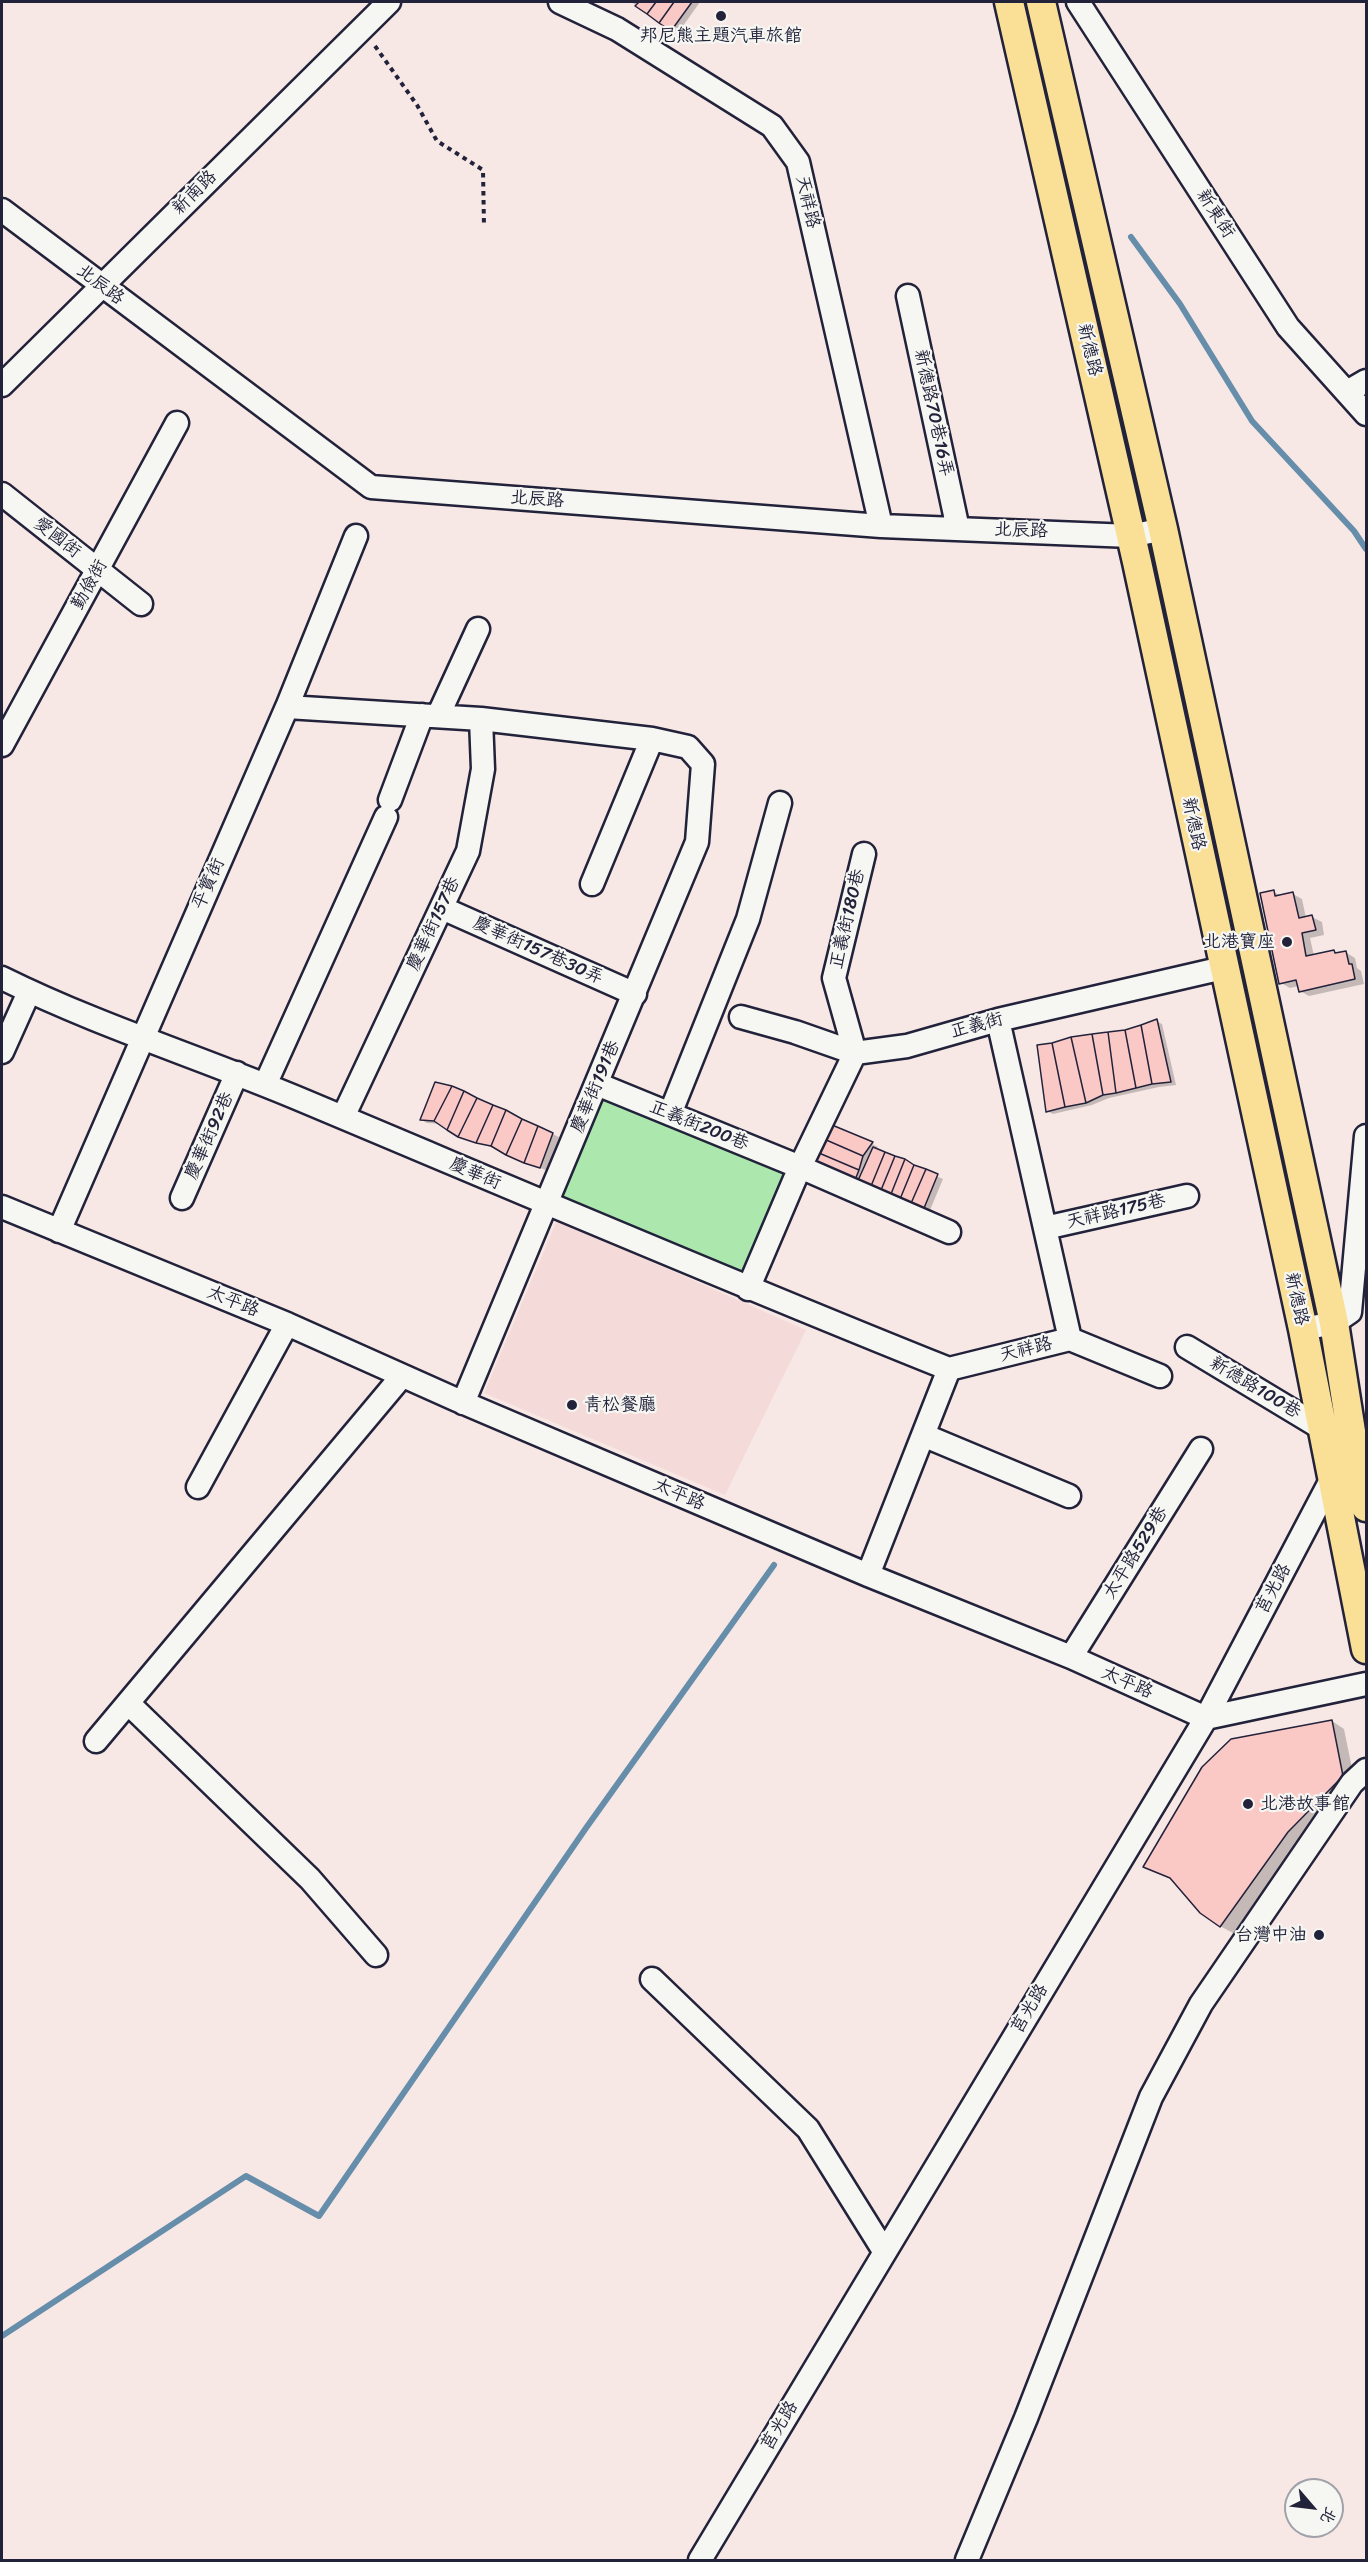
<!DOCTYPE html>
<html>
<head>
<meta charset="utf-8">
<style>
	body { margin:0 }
	#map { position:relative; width:1368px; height:2562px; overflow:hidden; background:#f7e8e5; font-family:Sriracha,"LXGW WenKai TC",sans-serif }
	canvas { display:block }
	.frame { position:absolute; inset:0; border:3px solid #22223b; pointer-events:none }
	.north { position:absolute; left:1284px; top:2478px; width:60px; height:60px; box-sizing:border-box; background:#f6f6f2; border:2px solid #a1a1a9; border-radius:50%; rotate:118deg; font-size:16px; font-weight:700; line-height:24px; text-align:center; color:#22223b }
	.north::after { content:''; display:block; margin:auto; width:21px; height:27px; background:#22223b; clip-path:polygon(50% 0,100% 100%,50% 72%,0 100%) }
</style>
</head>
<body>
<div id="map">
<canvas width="1368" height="2562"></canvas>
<div class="frame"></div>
<div class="north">北</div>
</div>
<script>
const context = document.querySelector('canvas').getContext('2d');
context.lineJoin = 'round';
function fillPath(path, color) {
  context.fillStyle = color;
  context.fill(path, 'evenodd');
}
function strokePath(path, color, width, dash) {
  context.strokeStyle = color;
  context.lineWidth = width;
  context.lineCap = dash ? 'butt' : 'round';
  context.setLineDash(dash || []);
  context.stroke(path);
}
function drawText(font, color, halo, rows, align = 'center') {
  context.font = font + ' Sriracha,"LXGW WenKai TC",sans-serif';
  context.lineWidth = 4.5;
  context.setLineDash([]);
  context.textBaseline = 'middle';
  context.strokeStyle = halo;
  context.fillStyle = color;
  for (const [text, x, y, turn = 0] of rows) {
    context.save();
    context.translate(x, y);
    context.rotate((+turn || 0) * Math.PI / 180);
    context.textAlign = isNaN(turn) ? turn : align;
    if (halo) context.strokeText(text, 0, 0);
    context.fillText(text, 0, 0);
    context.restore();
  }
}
fillPath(new Path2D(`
	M557 1220 806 1330 725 1495 484 1393Z`), '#f4dbd9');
fillPath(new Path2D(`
	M597 1084 800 1167 748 1289 547 1204Z`), '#ace8ae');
fillPath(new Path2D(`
	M631 2H700L678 33Z
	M1274 892 1281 896 1293 894 1302 899 1306 918 1312 917 1322 922 1324 935 1310 938 1314 956 1334 951 1338 954 1345 952 1355 958 1357 968 1361 971 1364 984 1309 996 1300 991 1299 986 1290 988 1281 983Z
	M1156 1021 1162 1024 1176 1085 1159 1087 1109 1098 1092 1105 1053 1114 1047 1111 1125 1031Z
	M451 1087 559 1137 546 1170 513 1158 498 1149 466 1140 441 1124 427 1123 422 1120Z
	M832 1127 872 1144 878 1147 876 1150 943 1179 928 1215 819 1172Z
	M1332 1721 1344 1729 1355 1783 1301 1839 1233 1933 1220 1926 1174 1880 1146 1866Z`), '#0003');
strokePath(new Path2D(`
	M1131 237 1180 304 1252 421 1354 531 1366 549
	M2 2336 246 2176 319 2216 586 1828 774 1565`), '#668eab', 6);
const building = new Path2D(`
	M639 2H656L647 14 635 6Z
	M656 2H674L659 23 647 14Z
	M674 2H692L671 31 659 23Z
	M1274 890 1275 896 1293 892 1299 918 1312 915 1316 930 1302 933 1306 956 1334 950 1335 953 1346 951 1349 964H1352L1355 979 1299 992 1296 980 1279 984 1260 893Z
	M1157 1019 1171 1082 1152 1084 1141 1025Z
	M1141 1025 1152 1084 1136 1088 1125 1030Z
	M1125 1030 1136 1088 1116 1093 1108 1032Z
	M1108 1032 1116 1093 1103 1095 1092 1034Z
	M1092 1034 1103 1095 1086 1103 1071 1037Z
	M1071 1037 1086 1103 1065 1107 1052 1043Z
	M1052 1043 1065 1107 1046 1112 1037 1045Z
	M435 1082 452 1086 434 1121 420 1120Z
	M452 1086 464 1091 447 1130 434 1121Z
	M464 1091 477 1098 458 1137 447 1130Z
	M477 1098 493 1105 476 1143 458 1137Z
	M493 1105 506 1110 491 1146 476 1143Z
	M506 1110 522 1119 506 1155 491 1146Z
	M522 1119 538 1126 524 1163 506 1155Z
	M832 1125 873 1142 863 1156 824 1139Z
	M538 1126 553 1133 540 1168 524 1163Z
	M824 1139 863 1156 859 1170 819 1153Z
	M873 1147 885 1152 869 1191 856 1185Z
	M885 1152 895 1156 879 1195 869 1191Z
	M819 1153 859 1170 853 1185 811 1169Z
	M895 1156 905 1159 889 1199 879 1195Z
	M905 1159 914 1165 898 1204 889 1199Z
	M914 1165 926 1169 909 1208 898 1204Z
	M926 1169 938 1174 922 1213 909 1208Z
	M1332 1720 1343 1776 1288 1832 1220 1927 1200 1913 1170 1878 1143 1867 1202 1767 1231 1739Z`);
fillPath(building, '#fac9c6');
strokePath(building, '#22223b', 1.5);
const minor = new Path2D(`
	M560 2 617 29 772 126 798 162 881 526
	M1078 2 1288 327 1366 414
	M2 210 371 487 881 526 1131 536 1163 529
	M908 296 958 529
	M2 385 389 2
	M1347 392 1366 381
	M2 494 141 604
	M287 707 481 719 652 739 688 747 703 764 697 842 463 1403
	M438 716 478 629
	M2 745 177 423
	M390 800 422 715
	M592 884 652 739
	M442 908 635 994
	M2 978C97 1025 199 1057 297 1098 514 1189 731 1282 949 1369
	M741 1017 795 1032 855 1053 907 1046 998 1020 1223 968
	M2 1052 29 992
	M855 1053 834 978 864 854
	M597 1084 800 1167 949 1232
	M265 1085 386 817
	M670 1114 748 919 780 803
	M343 1117 468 851 483 769 481 719
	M182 1198 237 1073
	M2 1207 287 1324 457 1400 868 1575 1071 1657 1206 1718 1366 1684
	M1045 1228 1187 1196
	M59 1231 287 707 356 536
	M748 1289 800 1167 855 1053
	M1303 1329 1334 1323 1350 1312 1366 1136
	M1070 1339 1160 1376
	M1187 1347 1323 1429
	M949 1369 1070 1339 998 1020
	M923 1435 1069 1496
	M198 1487 287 1324
	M868 1575 949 1369
	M1071 1657 1201 1449
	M128 1703 310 1879 376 1955
	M96 1741 402 1376
	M652 1979 808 2129 884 2251
	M700 2560 1206 1718 1331 1480 1338 1473
	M967 2560 1026 2418 1151 2097 1201 2004 1352 1783 1366 1770`);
const major = new Path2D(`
	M1009 2 1137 562 1303 1329 1366 1649
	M1041 2 1163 529 1334 1323 1355 1457 1366 1507`);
strokePath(minor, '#22223b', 27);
strokePath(major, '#22223b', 33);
strokePath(new Path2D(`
	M375 46 417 105 437 141 483 170 484 227`), '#22223b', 4, [4.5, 4.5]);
strokePath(minor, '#f6f6f2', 22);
strokePath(major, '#fadf96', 28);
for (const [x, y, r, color] of [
	[721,16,6,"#22223b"],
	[1287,942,6,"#22223b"],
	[572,1405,6,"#22223b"],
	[1248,1804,6,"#22223b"],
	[1319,1935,6,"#22223b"]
]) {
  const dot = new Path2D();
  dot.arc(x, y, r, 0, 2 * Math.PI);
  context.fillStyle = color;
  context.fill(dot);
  strokePath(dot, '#f6f6f2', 2);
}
drawText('18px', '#22223b', '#f6f6f2', [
	["邦尼熊主題汽車旅館",721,36,"center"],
	["北港寶座",1275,942],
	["青松餐廳",584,1405,"left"],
	["北港故事館",1260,1804,"left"],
	["台灣中油",1307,1935]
], 'right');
drawText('18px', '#22223b', '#f6f6f2', [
	["新南路",195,193,-45],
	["天祥路",807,202,77],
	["新東街",1215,214,57],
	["北辰路",100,285,37],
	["新德路",1089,350,77],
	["新德路70巷16弄",933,413,78],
	["北辰路",537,500,4],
	["北辰路",1021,531,2],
	["愛國街",57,538,38],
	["勤儉街",90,585,-61],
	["新德路",1193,824,78],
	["平實街",209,884,-66],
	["正義街180巷",848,919,-77],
	["慶華街157巷",434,924,-65],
	["慶華街157巷30弄",538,951,24],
	["正義街",977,1026,-15],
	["慶華街191巷",596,1087,-67],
	["正義街200巷",699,1126,22],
	["慶華街92巷",210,1136,-66],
	["慶華街",475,1174,23],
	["天祥路175巷",1116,1212,-13],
	["新德路",1296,1299,78],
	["太平路",233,1302,22],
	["天祥路",1026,1350,-14],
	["新德路100巷",1255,1388,31],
	["太平路",679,1495,23],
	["太平路529巷",1136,1553,-58],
	["莒光路",1274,1589,-62],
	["太平路",1127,1683,24],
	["莒光路",1030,2009,-59],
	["莒光路",780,2426,-59]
]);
</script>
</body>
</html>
